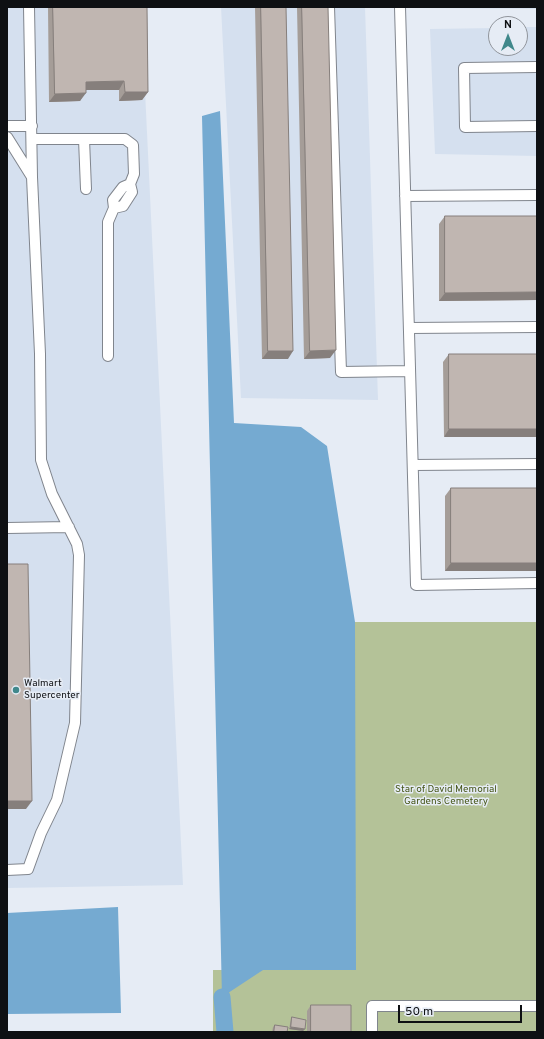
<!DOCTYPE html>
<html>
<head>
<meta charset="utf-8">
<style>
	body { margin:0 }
	#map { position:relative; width:544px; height:1039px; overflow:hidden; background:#e6ecf5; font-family:Overpass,sans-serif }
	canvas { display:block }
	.frame { position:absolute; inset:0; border:8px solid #0e1013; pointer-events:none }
	.north { position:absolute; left:488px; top:16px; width:40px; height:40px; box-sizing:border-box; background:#e6ecf5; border:1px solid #90949b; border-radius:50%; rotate:0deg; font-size:11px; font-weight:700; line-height:16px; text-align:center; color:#0e1013 }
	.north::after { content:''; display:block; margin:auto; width:14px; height:18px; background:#40888b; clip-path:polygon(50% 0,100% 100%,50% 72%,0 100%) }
	.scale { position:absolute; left:398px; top:1005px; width:124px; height:18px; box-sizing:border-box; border:2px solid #0e1013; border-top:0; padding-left:5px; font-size:12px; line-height:14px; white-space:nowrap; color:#0e1013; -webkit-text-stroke:3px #e6ecf5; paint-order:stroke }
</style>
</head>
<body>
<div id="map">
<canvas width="544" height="1039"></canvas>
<div class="frame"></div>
<div class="north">N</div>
<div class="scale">50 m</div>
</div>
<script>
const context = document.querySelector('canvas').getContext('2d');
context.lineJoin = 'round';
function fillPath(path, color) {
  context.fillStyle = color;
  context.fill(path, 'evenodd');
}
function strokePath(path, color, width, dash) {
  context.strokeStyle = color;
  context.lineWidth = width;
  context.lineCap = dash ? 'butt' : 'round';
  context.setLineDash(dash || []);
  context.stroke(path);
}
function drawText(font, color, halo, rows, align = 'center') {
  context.font = font + ' Overpass,sans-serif';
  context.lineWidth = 3;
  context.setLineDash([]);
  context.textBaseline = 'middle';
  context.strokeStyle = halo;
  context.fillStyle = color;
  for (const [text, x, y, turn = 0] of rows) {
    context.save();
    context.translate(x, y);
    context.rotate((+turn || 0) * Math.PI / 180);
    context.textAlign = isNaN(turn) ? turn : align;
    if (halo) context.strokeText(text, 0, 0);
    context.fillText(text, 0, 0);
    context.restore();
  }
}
fillPath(new Path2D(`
	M7 7H141L183 885 7 888Z
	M221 7H365L378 400 241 398Z
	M421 7H537V9L421 8Z
	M520 27H537V156L435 154 430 29 496 28V48H520Z`), '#d5e0ef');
fillPath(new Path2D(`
	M355 622H537V1032H213V970H355Z`), '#b4c298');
fillPath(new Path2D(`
	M220 111 234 423 301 427 327 446 355 622 356 970H263L222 997 202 116Z
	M118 907 121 1013 7 1014V913Z`), '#75aad1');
strokePath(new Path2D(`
	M222 997 225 1032`), '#75aad1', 17);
const service = new Path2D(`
	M329 7 341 372 410 371
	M400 7 416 585 537 583
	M537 67 464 68 465 127 537 126
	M7 126H32
	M7 137 32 177
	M32 139H125L133 145 134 174 130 184 132 192 123 206 114 208
	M84 139 86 189
	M405 196 537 195
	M409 328 537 327
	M108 356V222L114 208 113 200 123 187 130 184
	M413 465 537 464
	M7 528 69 527
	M7 870 28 869 41 833 57 800 75 723 79 555 77 544 52 494 41 460 40 354 32 177 29 7
	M372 1032V1006H537`);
strokePath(service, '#80858d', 12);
strokePath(service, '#fff', 10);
fillPath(new Path2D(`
	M48 7H147L148 92 142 100 119 101V90H86L80 101 49 102Z
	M255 7H286L288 359H262Z
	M297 7H328L330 358 304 359Z
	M445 216H537V300L439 301V224Z
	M449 354H537L444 437 443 362Z
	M451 488H537V571H445V496Z
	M311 1005 351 1032H307V1011Z
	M292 1017 305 1029 303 1031 289 1029 291 1019Z
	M275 1025 287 1032H272L273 1027Z`), '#a59d98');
fillPath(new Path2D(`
	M124 81 119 90H80L86 82Z
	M125 92H148L142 100 119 101Z
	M86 93 80 101 49 102 55 94Z
	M537 292V300L439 301 445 293Z
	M336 350 330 358 304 359 310 351Z
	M268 351H293L288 359H262Z
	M449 429H537V437H444Z
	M451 563H537V571H445Z
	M7 801H32L26 809H7Z
	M291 1027 305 1029 303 1031 289 1029Z`), '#867f7c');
const building = new Path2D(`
	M53 7H147L148 92H125L124 81 86 82V93L55 94Z
	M261 7H286L293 351H268Z
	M302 7H328L336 350 310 351Z
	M445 216H537V292L445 293Z
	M449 354H537V429H449Z
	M451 488H537V563H451Z
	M7 564H28L32 801H7Z
	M311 1005H351V1032H311Z
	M292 1017 306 1020 305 1029 291 1027Z
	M275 1025 288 1027 287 1032H274Z`);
fillPath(building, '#c0b6b1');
strokePath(building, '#867f7c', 1);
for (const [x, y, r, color] of [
	[16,690,4,"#40888b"]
]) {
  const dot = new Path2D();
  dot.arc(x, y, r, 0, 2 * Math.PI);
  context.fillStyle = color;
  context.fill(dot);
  strokePath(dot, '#e6ecf5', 1.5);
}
drawText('10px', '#0e1013', '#e6ecf5', [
	["Walmart",24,684],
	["Supercenter",24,696]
], 'left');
drawText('10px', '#465618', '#e6ecf5', [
	["Star of David Memorial",446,790],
	["Gardens Cemetery",446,802]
]);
</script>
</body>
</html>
